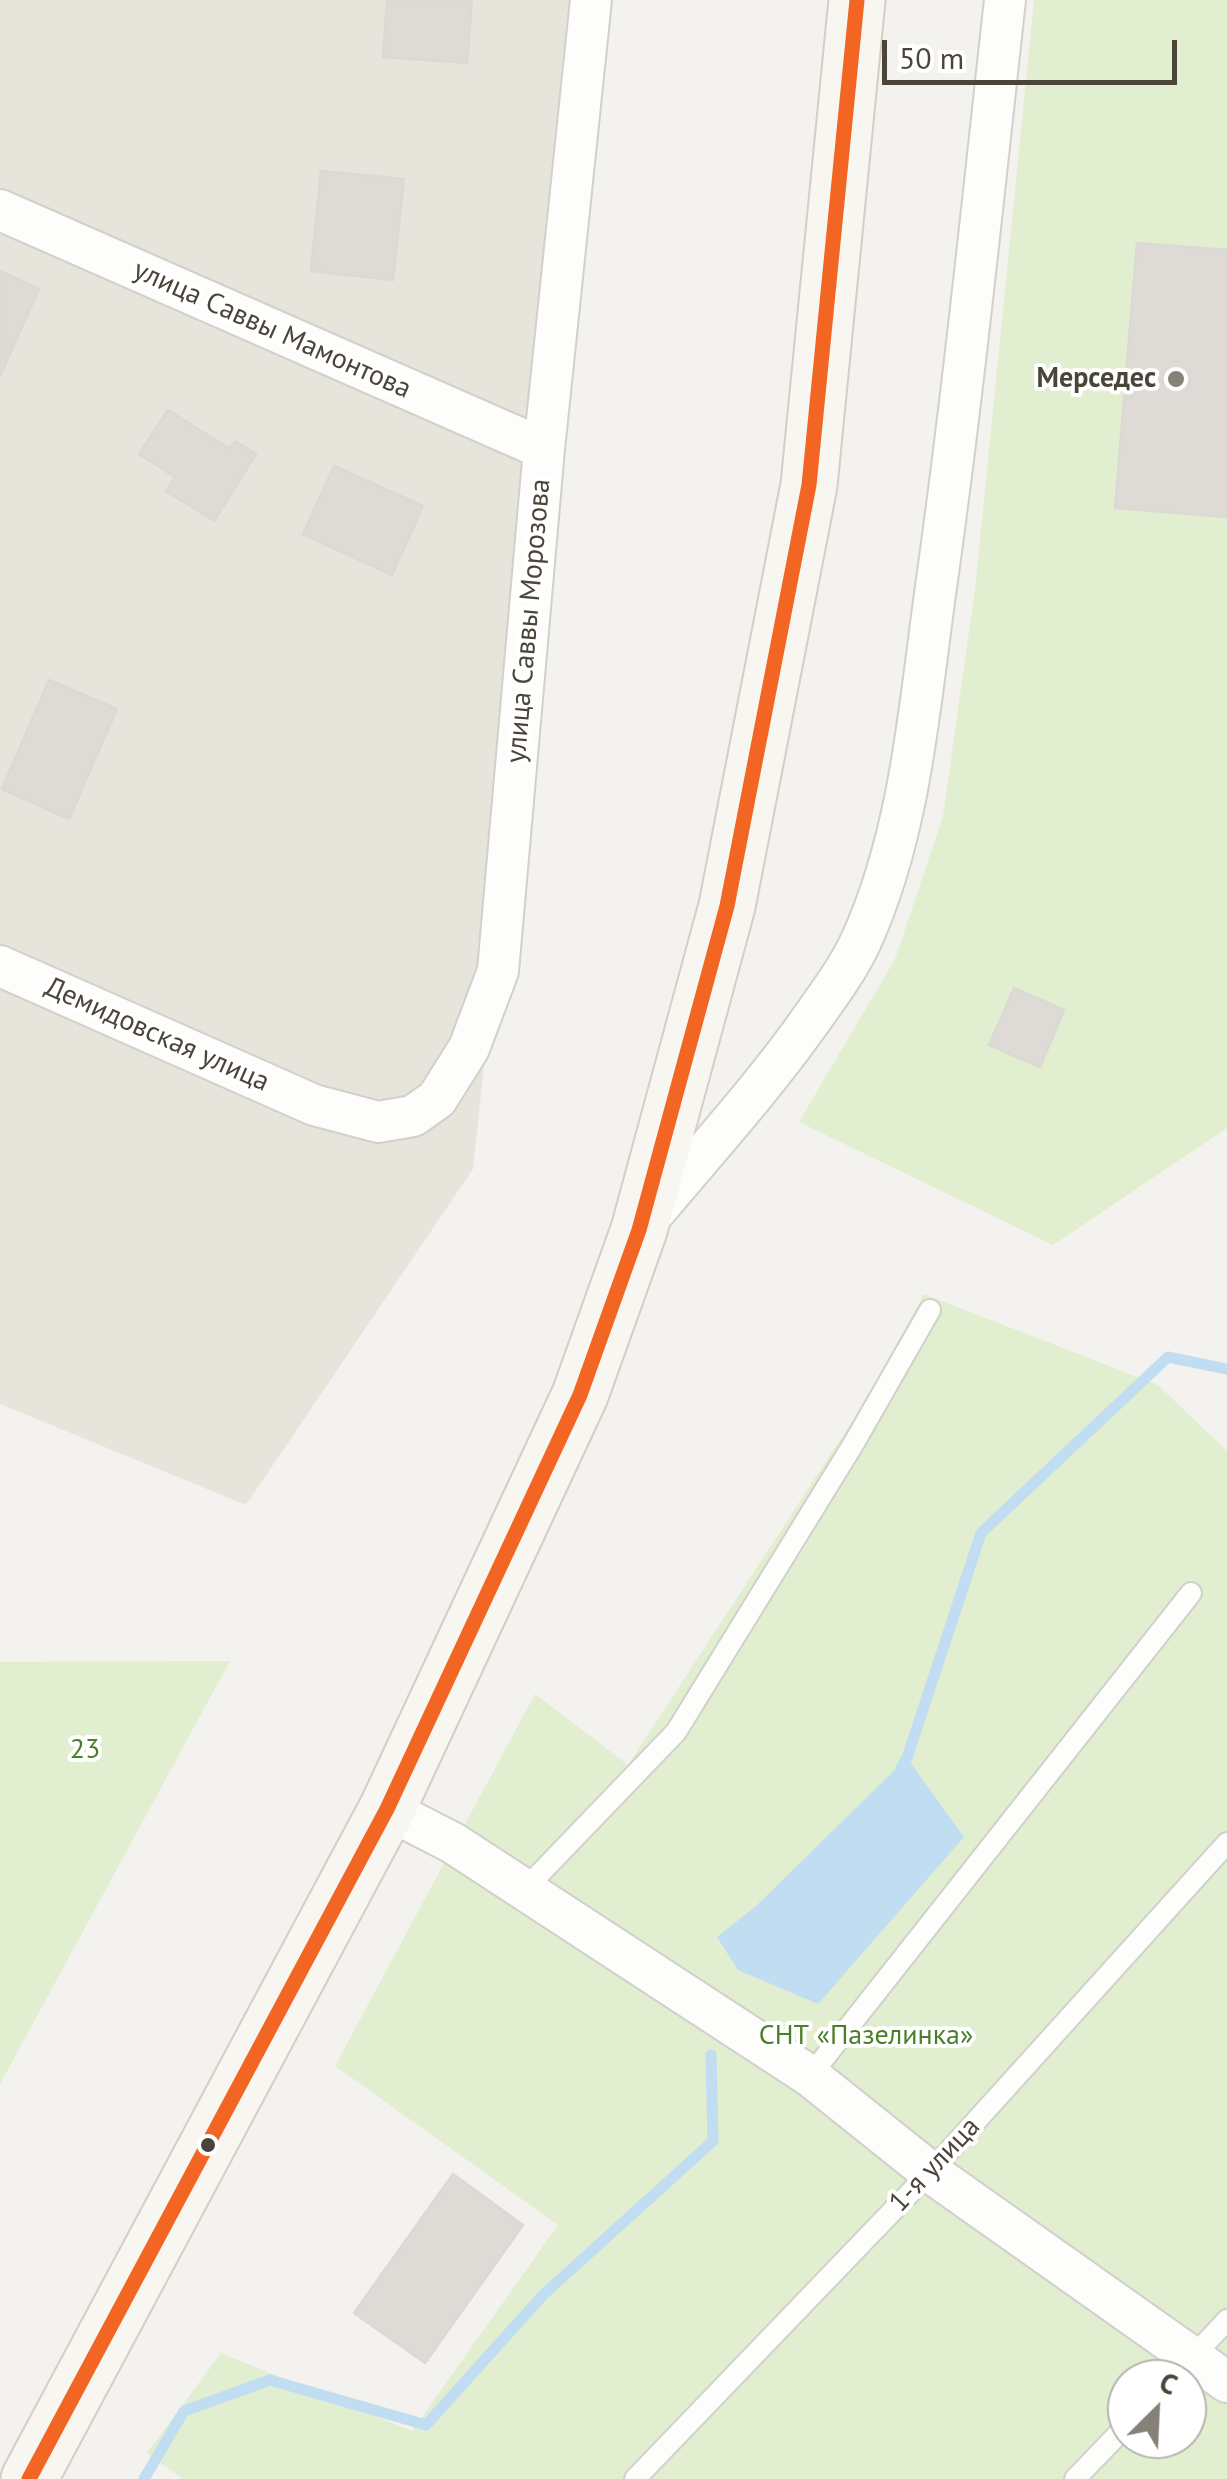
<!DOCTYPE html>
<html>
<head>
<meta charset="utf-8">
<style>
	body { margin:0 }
	#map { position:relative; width:1227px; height:2479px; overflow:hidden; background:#f4f2ee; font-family:"PT Sans",sans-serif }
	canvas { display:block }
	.north { position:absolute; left:1107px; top:2359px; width:100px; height:100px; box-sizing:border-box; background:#fff; border:2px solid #b7b4b0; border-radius:50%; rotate:24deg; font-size:28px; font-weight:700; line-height:40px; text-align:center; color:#4b4439 }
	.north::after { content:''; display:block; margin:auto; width:35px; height:45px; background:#868178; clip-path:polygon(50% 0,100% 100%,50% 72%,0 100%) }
	.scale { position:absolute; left:882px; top:40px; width:295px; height:45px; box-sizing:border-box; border:5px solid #4b4439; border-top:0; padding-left:12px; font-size:30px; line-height:35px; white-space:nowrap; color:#4b4439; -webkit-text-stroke:8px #fff; paint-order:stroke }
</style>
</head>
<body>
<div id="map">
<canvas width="1227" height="2479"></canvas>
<div class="north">С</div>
<div class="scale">50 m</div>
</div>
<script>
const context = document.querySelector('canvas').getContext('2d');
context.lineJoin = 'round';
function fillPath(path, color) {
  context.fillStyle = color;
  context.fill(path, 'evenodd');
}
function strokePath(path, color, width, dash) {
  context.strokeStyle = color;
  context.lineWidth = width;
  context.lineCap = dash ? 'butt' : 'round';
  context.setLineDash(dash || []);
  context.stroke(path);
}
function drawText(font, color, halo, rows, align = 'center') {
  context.font = font + ' "PT Sans",sans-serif';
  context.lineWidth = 8;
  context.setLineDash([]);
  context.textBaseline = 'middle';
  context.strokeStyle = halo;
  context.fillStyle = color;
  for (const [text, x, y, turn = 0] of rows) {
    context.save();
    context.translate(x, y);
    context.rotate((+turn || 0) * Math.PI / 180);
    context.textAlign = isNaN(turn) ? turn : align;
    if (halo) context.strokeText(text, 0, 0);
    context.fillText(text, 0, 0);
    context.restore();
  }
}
fillPath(new Path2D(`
	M0 0H598L473 1169 246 1505 0 1404Z`), '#e7e4dc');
fillPath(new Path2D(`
	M1034 0H1227V1128L1053 1245 799 1122 895 959 943 816 975 589Z
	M924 1294 1158 1385 1227 1451V2479H183L147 2453 221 2353 412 2431 558 2225 335 2066 535 1694 628 1765 868 1397ZM1127 2379H1187V2439H1127Z
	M230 1661 0 2084V1662Z`), '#e1eecf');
fillPath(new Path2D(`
	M907 1758 964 1837 818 2004 738 1970 717 1937 756 1906Z`), '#c0ddf1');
strokePath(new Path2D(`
	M901 1768 907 1758 981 1533 1168 1357 1227 1369
	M144 2479 184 2411 270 2380 426 2425 543 2295 713 2141 711 2055`), '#c0ddf1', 11);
const building = new Path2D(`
	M387 0H472L467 63 383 57Z
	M321 171 404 179 393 280 311 271Z
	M1137 243 1227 250V517L1115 508Z
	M0 271 39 289 0 376Z
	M168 410 230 449 235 441 256 454 214 521 166 491 175 477 139 454Z
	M334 466 423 506 392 575 303 534Z
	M49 680 117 709 69 819 2 789Z
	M1014 988 1064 1010 1040 1067 989 1045Z
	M453 2174 523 2225 425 2363 354 2313Z`);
fillPath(building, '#dedbd6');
strokePath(building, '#dcd9d4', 2.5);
const service = new Path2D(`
	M525 1889 676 1732 854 1443 930 1310
	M810 2076 1191 1593
	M1172 2379 1227 2320
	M635 2479 930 2172 1227 1843
	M1075 2479 1127 2425`);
const minor = new Path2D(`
	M0 210 544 449
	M0 966 314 1105 378 1122 413 1116 437 1099 469 1048 498 971 544 449 591 0
	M645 1223C700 1157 758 1094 808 1024 827 997 847 971 861 941 910 833 919 711 935 594 963 397 983 198 1005 0
	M387 1809 453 1843 810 2076 930 2172 1227 2382`);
const secondary = new Path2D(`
	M29 2479 387 1809 580 1395 639 1230 727 906 809 485 857 0`);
strokePath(service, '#d2d0cb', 24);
strokePath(minor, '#d2d0cb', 44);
strokePath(secondary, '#d3cfc5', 59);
strokePath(service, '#fdfdfc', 20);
strokePath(minor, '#fdfdfc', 40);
strokePath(secondary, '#f7f6f1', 55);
strokePath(new Path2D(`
	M29 2479 387 1809 580 1395 639 1230 727 906 809 485 857 0`), '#f26522', 15);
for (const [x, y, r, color] of [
	[1176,379,10,"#868178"],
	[208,2145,9,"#4b4439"]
]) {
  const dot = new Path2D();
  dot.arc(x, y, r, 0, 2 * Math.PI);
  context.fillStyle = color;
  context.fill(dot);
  strokePath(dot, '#fff', 4);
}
drawText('28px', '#4b4439', '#fff', [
	["улица Саввы Мамонтова",272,330,24],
	["улица Саввы Морозова",529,621,-85],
	["Демидовская улица",157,1035,24],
	["1-я улица",935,2165,-47]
]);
drawText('bold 28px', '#4b4439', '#fff', [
	["Мерседес",1156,379]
], 'right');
drawText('28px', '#4a7f2a', '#fff', [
	["23",85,1750],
	["СНТ «Пазелинка»",866,2036]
]);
</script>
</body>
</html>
